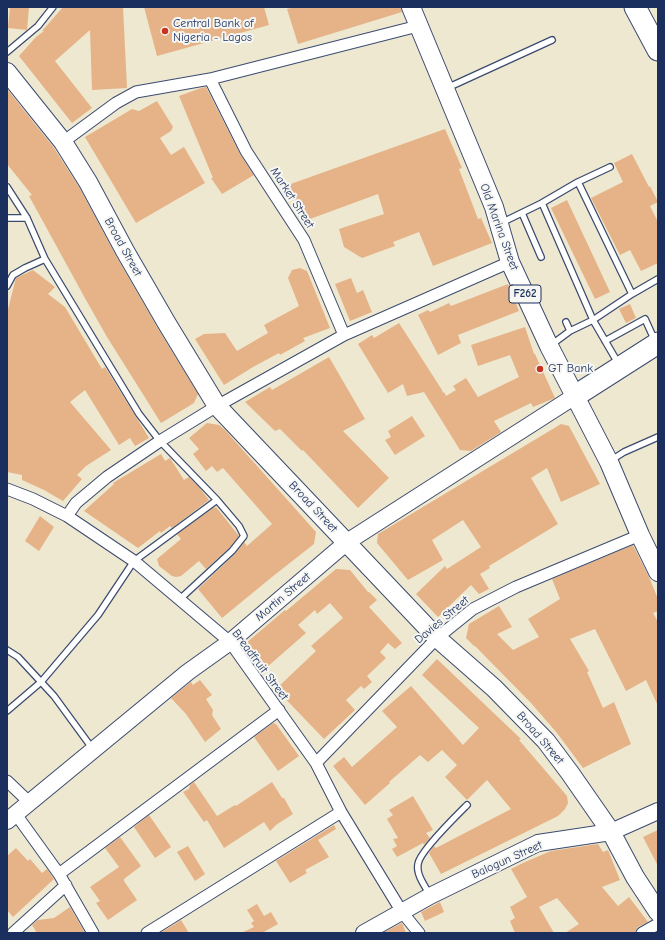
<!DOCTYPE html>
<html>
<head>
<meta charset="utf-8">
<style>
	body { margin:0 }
	#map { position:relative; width:665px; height:940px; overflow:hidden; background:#eee8d0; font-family:"Comic Neue",sans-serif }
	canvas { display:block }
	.frame { position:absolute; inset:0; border:8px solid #1b2f5e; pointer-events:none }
</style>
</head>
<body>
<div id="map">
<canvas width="665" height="940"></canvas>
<div class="frame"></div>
</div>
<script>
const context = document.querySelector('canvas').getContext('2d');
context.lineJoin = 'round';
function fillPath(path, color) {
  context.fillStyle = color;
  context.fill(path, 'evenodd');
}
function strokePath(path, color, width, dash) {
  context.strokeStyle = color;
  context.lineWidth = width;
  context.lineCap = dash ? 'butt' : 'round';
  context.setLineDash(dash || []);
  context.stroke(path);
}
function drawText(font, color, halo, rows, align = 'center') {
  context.font = font + ' "Comic Neue",sans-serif';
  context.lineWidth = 4;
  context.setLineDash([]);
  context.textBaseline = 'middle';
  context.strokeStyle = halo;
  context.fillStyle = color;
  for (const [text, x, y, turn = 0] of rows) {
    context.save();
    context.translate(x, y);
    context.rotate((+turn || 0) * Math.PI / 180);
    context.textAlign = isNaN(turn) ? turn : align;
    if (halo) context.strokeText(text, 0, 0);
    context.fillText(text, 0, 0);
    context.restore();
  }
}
fillPath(new Path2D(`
	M10 7H29L27 30 8 28Z
	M63 7H123L127 88 92 90 90 30 55 61 92 108 72 123 19 56 36 37 44 31H42Z
	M144 7H264L269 25 157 56Z
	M295 7H401L402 12 298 44 287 9Z
	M206 87 240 154 254 175 222 194 211 178H213L179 96 201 88Z
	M7 89 54 148 79 187 116 256 157 327 198 394 194 403 161 423 107 337 86 300 29 196 32 195 7 164Z
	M157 101 173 127 171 131 160 138 171 155 184 147 205 183 136 223 85 137 132 109 139 111Z
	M445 129 462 168 459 169 478 219 481 218 492 243 433 266 419 232 393 242 395 246 362 258 344 247 339 229 384 214 378 194 310 219 285 186Z
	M632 154 649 187 650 186 658 202 650 206 658 222V263L641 271 630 250 620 255 591 198 623 182 614 163Z
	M567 200 610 292 595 299 551 208Z
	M300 268 307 271 330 328 303 338 305 341 280 355 279 353 253 367 224 385 195 339 204 334 225 333 237 351 268 333 264 325 299 306 288 278 292 270Z
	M33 270 55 287 48 294 65 307 102 369 105 367 149 438 135 446 130 438 119 445 85 390 70 402 111 450 86 466 77 475 82 479 63 501 44 490 22 480V475L7 472V313L16 278Z
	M351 278 357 293 363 290 372 312 350 321 335 284Z
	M508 284 519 311 458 335 461 343 438 355 418 315 428 310 430 312 449 303 451 306Z
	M630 304 636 318 626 323 619 309Z
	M399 323 442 390 443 393 444 392 446 396 456 390 453 386 466 378 478 397 519 377 510 355 478 366 471 345 525 327 534 354H535L555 398 533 407 531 403 494 421 501 432 471 451 460 450 424 392 407 396 403 384 388 393 358 344 372 335 374 338Z
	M329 357 365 419 343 431 389 478 358 508 303 450 302 451 280 429 275 431 245 402 270 387 272 390Z
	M412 416 425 436 395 455 385 440 391 437 388 431Z
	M207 423 219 425 225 430 316 532 314 544 272 577 222 618 198 589 235 554 244 542 247 546 272 524 223 468 217 472 212 466 206 471 193 454 199 449 189 438Z
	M561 424 569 426 600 484 561 502 547 468 531 478 558 524 489 566 490 568 480 574 489 589 479 594 471 585 438 617 416 594 445 566 447 569 481 547 463 520 432 540 443 560 408 580 377 543 378 534Z
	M161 454 165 461 170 458 184 480 189 477 198 486 209 500 172 528 170 526 161 533 160 531 138 548 84 511 114 484 113 483Z
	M214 507 215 508 216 507 239 536 229 548 206 569 199 561 181 576 176 577 172 576 159 566 157 559 181 539 177 534Z
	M40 516 54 527 39 551 25 541Z
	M633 545 649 577 658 599V611L653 613 658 622V706L646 680 626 691 595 629 570 639 589 671 587 672 603 708 614 702 631 744 583 768 557 733 531 703 475 646H474L466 638 469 624 499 606 512 627 497 634 513 650 539 637 528 619 560 599 552 579Z
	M336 569 350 570 368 592H369L377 600 369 607 402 643 395 649 388 643 380 652 386 658 367 676 372 682 364 689 361 686 346 700 355 710 324 739 276 689 316 651 311 646 343 618 330 603 317 614 315 610 298 625 306 633 266 668 245 644 285 610 286 611Z
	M437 659 521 739 519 740 567 796 568 803 565 809 558 816 441 874 429 853 434 846 436 848 511 809 487 780 467 800 445 777 457 765 442 750 428 762 420 755 389 782 390 783 365 805 333 766 344 757 352 767 397 727 382 711 411 686 463 745 479 728 422 675Z
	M200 680 212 695 206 699 213 710 212 715 221 729 205 742 186 714 171 698 191 682 193 685Z
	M273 723 276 724 299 756 278 771 254 737Z
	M194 782 217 816 235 805 236 806 272 782 282 798H284L293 814 276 825 270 831 264 822 224 848 207 820 204 822 183 792 189 789 190 785Z
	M413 796 433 830 426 833 430 838 424 845 423 843 397 857 392 849 397 846 393 839 398 838 387 819 393 815 389 810Z
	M149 815 171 847 155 858 134 827Z
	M334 825 336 829 318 840 329 857 305 870 307 873 290 883 276 861Z
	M658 830V866L643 837Z
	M120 837 141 866 124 879V881L137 900 108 920 96 903 100 901 90 887 119 867 105 848Z
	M598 844 603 852 608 850 620 880 602 887 618 906 629 897 648 922 638 927 636 930 635 933H565L579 924 557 898 539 907 554 933H515L510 921 515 918 510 907 527 897 511 869 525 862 551 851Z
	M188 846 205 874 195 881 177 852Z
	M16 848 28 861 30 859 42 873 47 869 54 879 13 917 7 910V856Z
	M440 902 444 912 425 921 421 912Z
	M257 904 264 916 271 912 278 924 262 933H241L254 927 251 923 254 921 247 910Z
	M70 907 85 933H37L32 925 38 920 54 918Z
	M181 920 189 933H160L175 924Z
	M402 923 406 933H383Z`), '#e5b387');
const lane = new Path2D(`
	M7 52 38 26 53 7
	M447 88 552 40
	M578 182 610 167
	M7 187 27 218 45 259 139 414 160 441 217 500 134 561 98 615 41 682 7 711
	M542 203 578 182 632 294
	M522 213 541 257
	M7 218H27
	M501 223 542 203 593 320 570 331 551 345
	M7 286 13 275 25 268 45 259
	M566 322 570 331
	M605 341 645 319 655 341
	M618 363 593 320 632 294 658 279
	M610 461 624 452 658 437
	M180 599 232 551 244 536 239 526 217 500
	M7 650 18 657 54 696 92 748
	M430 895C425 886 416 875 418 864 419 852 457 815 467 805`);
const street = new Path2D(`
	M210 79 246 151 304 240 344 335
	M63 142 116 103 136 92 210 79 418 26
	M7 489 33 499 67 516 134 561 230 642 316 763 341 812 402 912 419 933
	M67 516 76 503 107 477 160 441 217 406 344 335 510 262
	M316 763 437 638 473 609 516 587 640 535
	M7 781 29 802
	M15 813 59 874 93 933
	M59 874 279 710
	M13 933 66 885
	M147 933 341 812
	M642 933 658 924`);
const secondary = new Path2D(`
	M7 821 188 672 230 642 347 542 575 396
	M364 933 430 896 538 843 611 832 658 811`);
const primary = new Path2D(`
	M411 7 494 207 510 262 549 346 609 462 640 535 658 572
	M7 72 63 142 88 182 125 251 166 322 217 406 437 638 494 688 546 741 570 773 611 832 635 877 658 912`);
const highway = new Path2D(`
	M635 7 658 50
	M575 396 658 343`);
strokePath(lane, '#3b4b6f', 8);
strokePath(street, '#3b4b6f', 13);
strokePath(secondary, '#3b4b6f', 18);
strokePath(primary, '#3b4b6f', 20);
strokePath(highway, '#3b4b6f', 23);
strokePath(lane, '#fff', 5.5);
strokePath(street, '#fff', 11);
strokePath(secondary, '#fff', 16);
strokePath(primary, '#fff', 18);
strokePath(highway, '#fff', 21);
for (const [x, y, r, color] of [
	[165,31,4,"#c8321e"],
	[540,369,4,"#c8321e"]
]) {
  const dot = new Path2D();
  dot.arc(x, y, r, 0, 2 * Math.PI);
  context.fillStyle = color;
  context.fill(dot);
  strokePath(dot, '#f6f6f2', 1.5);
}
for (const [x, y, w] of [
	[525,294,32]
]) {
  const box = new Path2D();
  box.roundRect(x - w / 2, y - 9, w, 18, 3);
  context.fillStyle = '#f6f6f2';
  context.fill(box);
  strokePath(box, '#1b2f5e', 1);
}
drawText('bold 11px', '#1b2f5e', null, [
	["F262",525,294]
]);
drawText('12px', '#1b2f5e', '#f6f6f2', [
	["Central Bank of",173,24],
	["Nigeria - Lagos",173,38],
	["GT Bank",548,369]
], 'left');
drawText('12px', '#1b2f5e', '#f6f6f2', [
	["Market Street",292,198,57],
	["Old Marina Street",499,227,70],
	["Broad Street",123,247,61],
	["Broad Street",313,507,47],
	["Martin Street",283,597,-40],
	["Davies Street",442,620,-40],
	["Breadfruit Street",260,665,53],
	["Broad Street",540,738,49],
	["Balogun Street",507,860,-24]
]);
</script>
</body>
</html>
